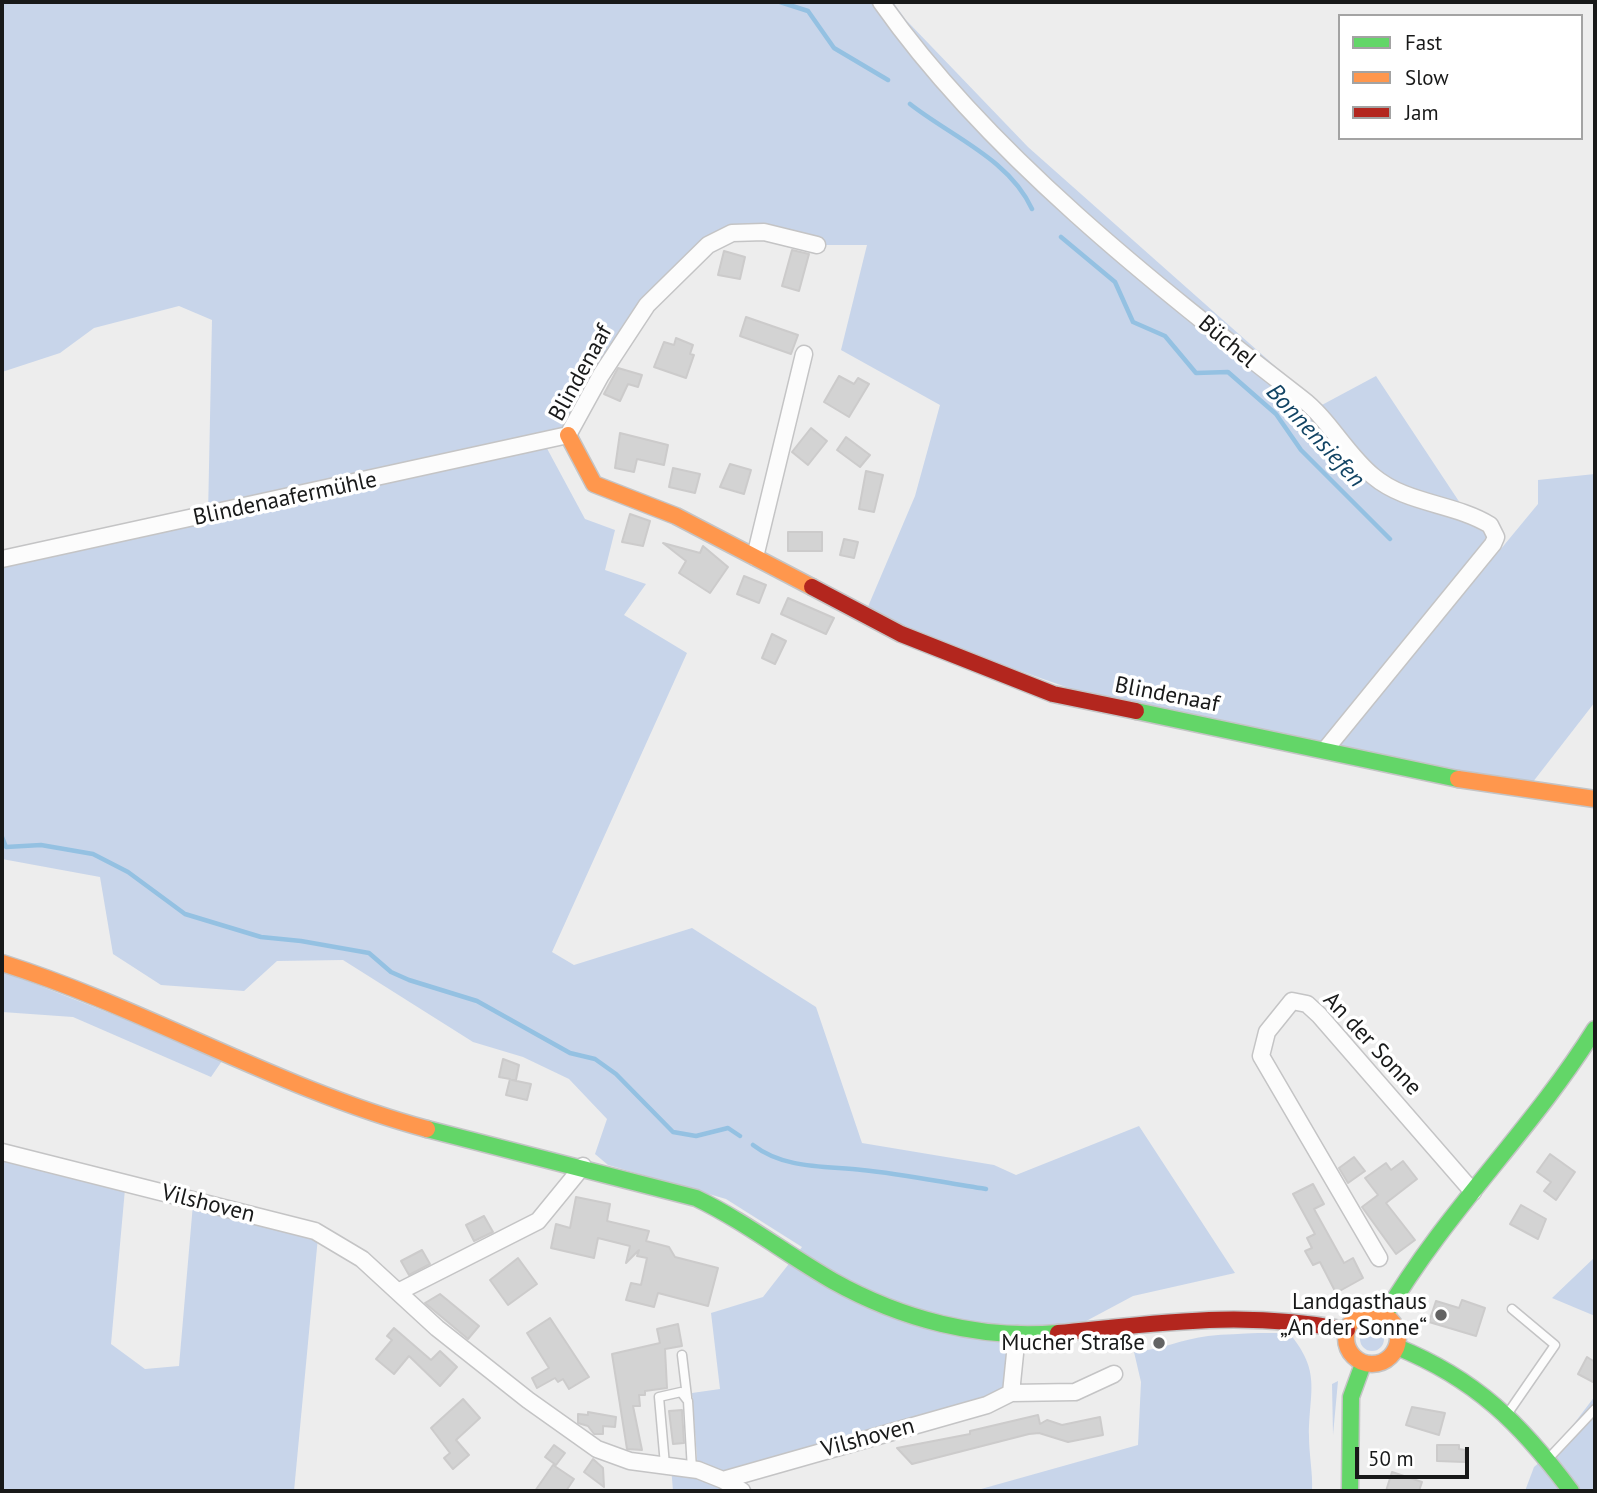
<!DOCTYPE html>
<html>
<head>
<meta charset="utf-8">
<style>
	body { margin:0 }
	#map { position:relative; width:1597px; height:1493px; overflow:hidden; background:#ededed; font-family:"PT Sans",sans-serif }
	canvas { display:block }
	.frame { position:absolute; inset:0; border:4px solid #181919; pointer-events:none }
	.legend { position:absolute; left:1338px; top:14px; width:245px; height:126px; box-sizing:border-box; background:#fff; border:2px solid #a3a3a3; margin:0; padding:9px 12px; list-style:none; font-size:21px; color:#181919 }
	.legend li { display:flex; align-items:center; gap:14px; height:35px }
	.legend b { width:35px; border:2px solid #a3a3a3 }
	.scale { position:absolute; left:1355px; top:1447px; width:114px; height:32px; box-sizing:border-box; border:4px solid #181919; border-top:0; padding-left:9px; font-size:21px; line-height:24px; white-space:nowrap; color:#181919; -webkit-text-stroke:5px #fff; paint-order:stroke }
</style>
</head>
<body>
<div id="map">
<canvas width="1597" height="1493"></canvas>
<div class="frame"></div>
<ul class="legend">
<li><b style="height:9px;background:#63d668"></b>Fast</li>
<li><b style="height:9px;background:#ff974d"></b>Slow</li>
<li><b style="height:9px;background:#b3261e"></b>Jam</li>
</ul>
<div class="scale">50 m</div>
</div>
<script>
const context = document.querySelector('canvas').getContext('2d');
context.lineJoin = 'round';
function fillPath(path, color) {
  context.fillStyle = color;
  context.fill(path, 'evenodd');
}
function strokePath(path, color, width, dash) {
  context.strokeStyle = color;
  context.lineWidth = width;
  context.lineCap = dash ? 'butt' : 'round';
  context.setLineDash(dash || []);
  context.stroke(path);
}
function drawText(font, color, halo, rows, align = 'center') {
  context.font = font + ' "PT Sans",sans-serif';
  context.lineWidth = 7;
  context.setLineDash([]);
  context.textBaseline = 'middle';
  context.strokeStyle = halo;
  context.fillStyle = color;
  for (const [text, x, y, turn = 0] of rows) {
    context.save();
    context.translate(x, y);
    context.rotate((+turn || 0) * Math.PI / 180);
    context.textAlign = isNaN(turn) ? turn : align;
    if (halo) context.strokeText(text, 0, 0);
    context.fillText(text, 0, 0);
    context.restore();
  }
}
fillPath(new Path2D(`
	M2 2H893L906 20 1028 147 1320 406 1376 376 1462 506V521L1485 529 1488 542 1323 742 1137 712 864 616 915 496 940 405 841 350 867 245H821L732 233 647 305 568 435 543 441 585 519 615 530 605 570 646 584 624 615 687 653 552 952 574 965 692 928 816 1007 862 1143 994 1165 1016 1175 1139 1126 1235 1273 1133 1296 1060 1335 1017 1334 1011 1393 726 1482V1491H673L671 1466 698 1471 692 1393 720 1389 711 1313 763 1297 802 1247 726 1199 608 1165 595 1154 607 1119 569 1079 523 1057 473 1042 343 960 277 961 244 991 161 985 113 954 100 877 2 859V559L208 516 212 320 179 306 94 328 60 353 2 372Z
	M1595 474V702L1529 787 1330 744 1443 619 1538 504V480Z
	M2 971 224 1058 211 1077 73 1017 2 1012Z
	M2 1155 125 1189 111 1344 145 1369 179 1366 193 1204 318 1237 294 1491H2Z
	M1595 1257V1316L1552 1298Z
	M1360 1339a12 12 0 1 1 24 0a12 12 0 1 1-24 0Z
	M1258 1333H1289C1322 1372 1309 1391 1309 1436 1309 1455 1313 1473 1312 1491H974L1138 1445 1141 1382 1134 1352C1159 1350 1183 1339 1208 1336 1225 1334 1242 1334 1258 1333Z
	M1338 1381 1333 1435 1332 1384Z
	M1595 1396V1491H1525L1534 1467 1554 1450Z`), '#c8d5ea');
strokePath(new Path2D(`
	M780 2 808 11 834 48 888 80
	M910 104C952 137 1009 159 1032 209
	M1061 237 1115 282 1133 322 1165 336 1196 373 1228 372 1276 414 1301 450 1390 539
	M2 837 6 847 41 845 93 854 128 872 185 914 261 937 301 941 369 953 391 972 409 980 477 1001 570 1053 595 1059 616 1074 673 1132 696 1136 728 1128 740 1136
	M753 1145C784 1169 825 1166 862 1170 904 1174 945 1183 986 1189`), '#94c1e2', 4.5);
const building = new Path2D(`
	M792 250 809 254 799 291 782 286Z
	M724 251 745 257 740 279 718 275Z
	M746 317 798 335 791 354 740 336Z
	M676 338 693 345 690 354 694 355 686 378 654 367 664 342 674 345Z
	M618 368 642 375 638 387 628 384 620 401 604 394Z
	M839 376 854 384 858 378 869 384 849 417 824 402Z
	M811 428 827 441 808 465 792 452Z
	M620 433 668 445 664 465 637 459 634 472 615 468Z
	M846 437 870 455 860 467 837 450Z
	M730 464 751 470 744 494 720 487Z
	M673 468 700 474 695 493 669 487Z
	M866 471 883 475 874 512 859 509Z
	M630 514 650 521 643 546 622 542Z
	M788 532H822V551H788Z
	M844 539 858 542 854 558 840 555Z
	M663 543 700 553 703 546 728 567 710 593 679 573 686 561Z
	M744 576 766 585 759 603 737 594Z
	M788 598 834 618 826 634 781 614Z
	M772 634 786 641 775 664 762 658Z
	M503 1059 519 1065 516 1080H512L531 1084 527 1100 506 1095 510 1079 499 1077Z
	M1550 1154 1575 1172 1556 1200 1544 1191 1551 1182 1537 1172Z
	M1354 1157 1365 1171 1348 1183 1339 1168Z
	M1403 1161 1417 1179 1386 1203 1415 1240 1396 1254 1362 1207 1378 1195 1365 1178 1386 1163 1391 1170Z
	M1313 1184 1324 1204 1314 1209 1344 1263 1353 1258 1363 1278 1336 1293 1320 1262 1313 1265 1305 1251 1312 1248 1307 1238 1315 1234 1293 1194Z
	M576 1197 610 1204 607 1221 649 1231 646 1241 669 1247 675 1257 718 1268 708 1306 658 1293 654 1307 626 1300 631 1283 641 1285 647 1258 637 1256 639 1250 626 1263 630 1246 598 1238 594 1258 551 1248 556 1224 570 1228Z
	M1521 1205 1546 1219 1538 1239 1510 1224Z
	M484 1216 493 1232 474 1241 466 1225Z
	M422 1250 430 1264 409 1275 401 1261Z
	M518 1258 537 1284 508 1305 490 1280Z
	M440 1294 479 1326 468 1339 425 1303Z
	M1462 1300 1485 1308 1476 1336 1429 1322 1436 1301 1459 1308Z
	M550 1318 589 1377 569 1389 563 1379 558 1382 555 1378 537 1388 532 1378 549 1368 527 1333Z
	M678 1324 682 1346 665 1349 667 1388 645 1391V1395H639L640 1406H633L642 1450 627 1449 612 1354 660 1343 657 1329Z
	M394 1328 431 1360 440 1351 457 1367 440 1386 409 1356 394 1374 376 1359 392 1340 387 1336Z
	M1587 1357 1595 1362V1383L1578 1374Z
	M463 1399 480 1418 456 1440 469 1455 453 1469 444 1458 450 1453 431 1428Z
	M1412 1407 1445 1413 1439 1435 1406 1425Z
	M682 1410 684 1443 673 1444 669 1411Z
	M588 1412 616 1417 615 1427 603 1426V1434H594L588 1426 578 1423V1414L588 1415Z
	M1038 1415 1040 1424 1047 1420 1062 1425 1100 1417 1103 1435 1068 1442 1039 1433 1029 1434 912 1464 897 1448 970 1434V1431Z
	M554 1445 565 1453 556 1465 545 1457Z
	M1437 1445H1459V1449L1465 1450V1462L1437 1461Z
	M593 1459 603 1468 604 1487 584 1472Z
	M553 1465 574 1479 566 1491H535Z
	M1392 1472 1422 1482 1419 1491H1386Z`);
fillPath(building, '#d3d3d3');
strokePath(building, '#cccbcb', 2);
const lane = new Path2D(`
	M682 1355 687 1397
	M1508 1413 1555 1345 1512 1309
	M1548 1459 1595 1409
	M665 1465 659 1397 681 1392 688 1401 692 1470`);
const street = new Path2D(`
	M881 2C987 153 1155 285 1301 398 1329 419 1346 454 1373 476 1406 504 1454 503 1490 525L1496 537 1493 544 1325 750
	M755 557 804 354
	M2 559 568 435 601 375 647 305 708 245 732 233 764 232 817 245
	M2 1152 315 1231 362 1259 437 1328 528 1400 597 1449 630 1461 698 1470 723 1480 742 1491
	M1379 1258 1261 1056 1267 1032 1292 1001 1307 1004 1319 1015 1473 1192
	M398 1292 538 1221 583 1166
	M1011 1393 1075 1392 1114 1374
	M723 1480 987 1405 1011 1393 1017 1334`);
const fast = new Path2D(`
	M1136 711 1458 779
	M427 1129 696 1198C744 1221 786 1254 833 1281 901 1319 980 1340 1058 1333
	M1385 1315C1445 1212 1532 1130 1595 1029
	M1397 1347C1476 1379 1521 1424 1571 1491
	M1350 1491 1351 1397 1363 1364`);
const slow = new Path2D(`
	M568 435 594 484 676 516 812 587
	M1458 779 1595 799
	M2 963C147 1009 279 1089 427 1129
	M1346 1338a26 26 0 1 1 52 0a26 26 0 1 1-52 0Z`);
const jam = new Path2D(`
	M812 587 901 634 1053 694 1136 711
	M1058 1333C1161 1323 1243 1310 1347 1330`);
strokePath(lane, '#c4c4c5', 11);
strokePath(street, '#c4c4c5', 19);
strokePath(fast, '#c4c4c5', 19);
strokePath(slow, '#c4c4c5', 19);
strokePath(jam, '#c4c4c5', 19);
strokePath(lane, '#fcfcfc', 8);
strokePath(street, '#fcfcfc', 16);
strokePath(fast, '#63d668', 16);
strokePath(slow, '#ff974d', 16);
strokePath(jam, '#b3261e', 16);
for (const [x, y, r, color] of [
	[1441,1315,7,"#636363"],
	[1159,1343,7,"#636363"]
]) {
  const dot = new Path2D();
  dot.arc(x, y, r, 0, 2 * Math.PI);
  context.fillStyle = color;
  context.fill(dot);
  strokePath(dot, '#fff', 2.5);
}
drawText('23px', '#181919', '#fff', [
	["Büchel",1227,342,40],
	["Blindenaaf",581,373,-61],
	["Blindenaafermühle",285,499,-12],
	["Blindenaaf",1167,695,11],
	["An der Sonne",1372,1044,47],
	["Vilshoven",208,1204,14],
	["Vilshoven",868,1438,-15]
]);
drawText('23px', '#181919', '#fff', [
	["Landgasthaus",1427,1302],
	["„An der Sonne“",1427,1328],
	["Mucher Straße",1145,1343]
], 'right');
drawText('italic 24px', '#124464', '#fff', [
	["Bonnensiefen",1315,436,47]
]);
</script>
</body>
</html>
